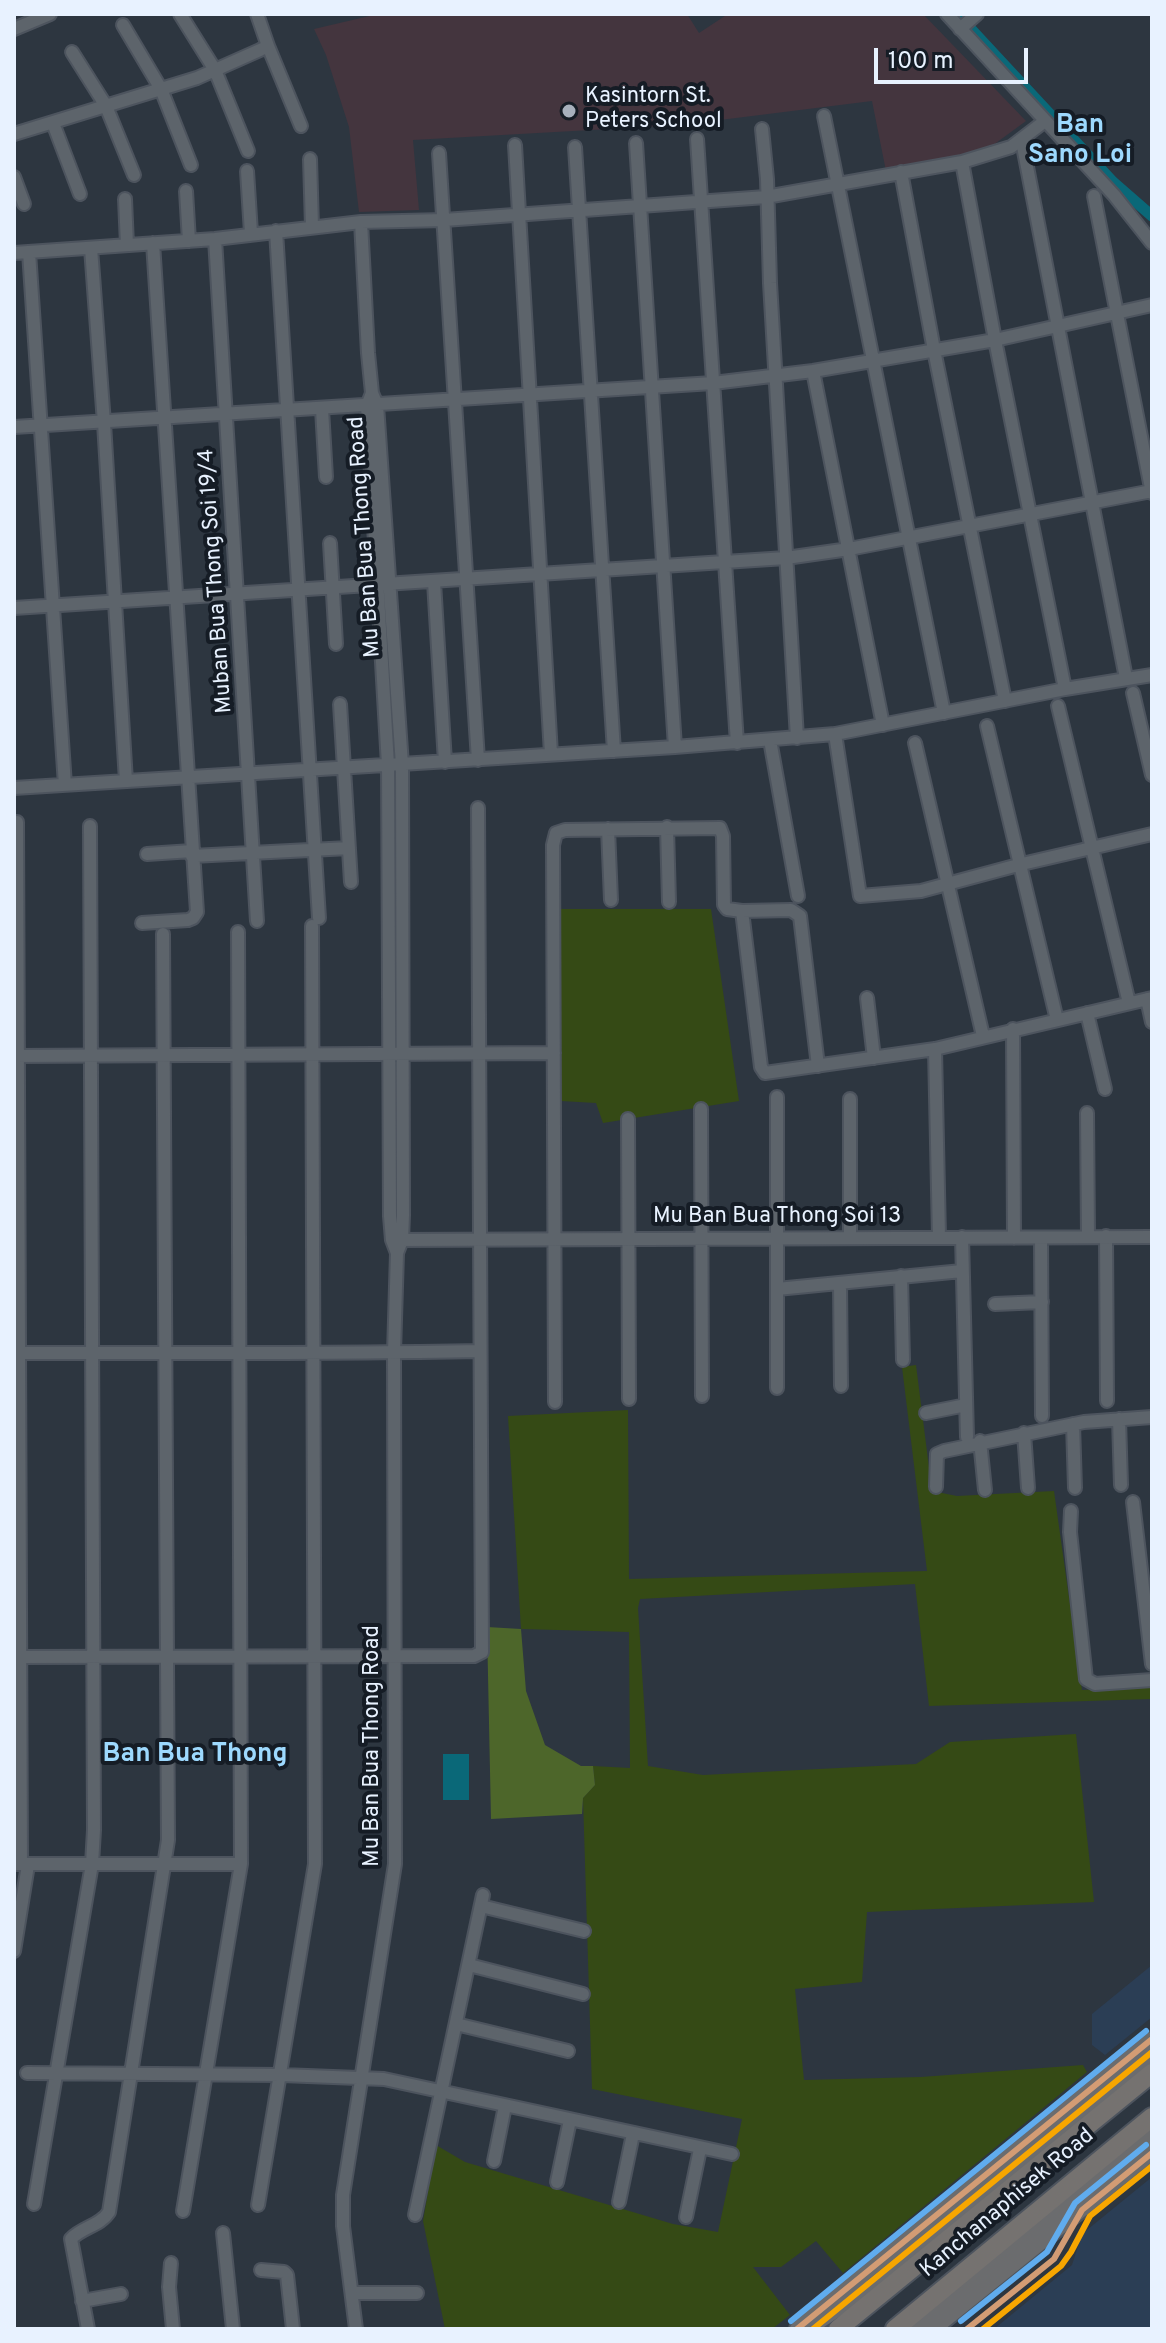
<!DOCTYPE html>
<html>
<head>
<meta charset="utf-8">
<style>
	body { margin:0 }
	#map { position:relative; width:1166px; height:2343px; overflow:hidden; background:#2d3640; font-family:Overpass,sans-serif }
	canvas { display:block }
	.frame { position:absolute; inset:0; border:16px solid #e8f2ff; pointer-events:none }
	.scale { position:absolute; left:874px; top:48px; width:154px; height:36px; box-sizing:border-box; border:4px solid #e8f2ff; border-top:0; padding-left:10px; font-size:24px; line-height:28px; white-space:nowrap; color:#e8f2ff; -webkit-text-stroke:6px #151c25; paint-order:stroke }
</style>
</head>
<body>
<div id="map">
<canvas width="1166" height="2343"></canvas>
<div class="frame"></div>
<div class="scale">100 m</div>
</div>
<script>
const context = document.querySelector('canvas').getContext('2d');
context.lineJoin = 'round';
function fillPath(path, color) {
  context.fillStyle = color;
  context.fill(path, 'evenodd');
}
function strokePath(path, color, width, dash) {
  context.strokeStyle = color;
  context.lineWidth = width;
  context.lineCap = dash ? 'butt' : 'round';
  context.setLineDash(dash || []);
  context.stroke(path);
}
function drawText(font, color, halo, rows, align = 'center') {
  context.font = font + ' Overpass,sans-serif';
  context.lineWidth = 8;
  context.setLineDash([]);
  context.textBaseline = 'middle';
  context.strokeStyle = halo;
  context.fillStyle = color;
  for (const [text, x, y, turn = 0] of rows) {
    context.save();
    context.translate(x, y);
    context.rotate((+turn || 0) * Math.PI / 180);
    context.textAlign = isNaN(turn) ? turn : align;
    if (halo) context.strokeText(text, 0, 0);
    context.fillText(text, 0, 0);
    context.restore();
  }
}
fillPath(new Path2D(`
	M1152 1965V2017L1105 2055 1092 2045V2014Z
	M1152 2177V2329H994L1072 2265 1082 2234Z`), '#2b3e55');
fillPath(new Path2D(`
	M378 14H687L699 33 728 14H923L1026 121 985 151 886 171 872 101 680 125 413 140 419 210 359 212 349 127 326 55 314 29Z`), '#44353e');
fillPath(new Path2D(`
	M558 909H711L739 1101 603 1123 596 1103 561 1101Z
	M916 1365 932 1491 957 1496 1054 1491 1082 1690 1152 1687V1699L929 1706 915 1584 640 1599 638 1608 648 1766 703 1775 916 1764 950 1742 1076 1734 1094 1902 867 1912 862 1982 795 1989 804 2080 921 2077 1083 2065 1087 2072 843 2273 816 2241 781 2267H753L790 2315 772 2329H445L423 2221 436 2145 465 2162 673 2224 718 2232 742 2119 592 2089 583 1798 595 1785 593 1766 630 1768 629 1632 521 1629 508 1416 628 1410 629 1579 927 1571 902 1367Z`), '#354a15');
fillPath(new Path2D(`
	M487 1627 521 1629 526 1691 545 1745 581 1766H593L595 1785 583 1798 582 1814 491 1819Z`), '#4d662a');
fillPath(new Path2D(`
	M443 1754H469V1800H443Z`), '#0a6878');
strokePath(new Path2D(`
	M957 14 1113 182 1152 216`), '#0a6878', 11);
const minor = new Path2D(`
	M180 14 215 70 248 151
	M947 14 1114 195 1152 243
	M123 25 161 89 191 165
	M14 29 50 14
	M960 29 977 14
	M268 46 301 126
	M72 52 106 106 134 175
	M824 116 944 713
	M53 123 80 194
	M762 129 767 179 770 283 797 738
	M14 134 197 78 260 50 268 46 257 14
	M697 139 737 743
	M1022 141 1126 678
	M636 143 675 747
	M515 145 551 754
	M575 147 614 751
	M439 153 478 760
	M310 159 312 227
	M962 162 995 340 1065 689
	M247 171 251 233
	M901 172 934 350 1005 701
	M14 177 24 204
	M186 191 189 241
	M1094 196 1152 493
	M125 199 127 245
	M361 222 368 353 372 393 377 405 402 765 403 1215 402 1240 397 1253
	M276 231 319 918
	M215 239 257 921
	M91 248 104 423 126 781
	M29 252 65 785
	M14 253 215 239 361 222 444 220 766 197 962 162 1011 147 1045 121
	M813 371 883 725
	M322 409 326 477
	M14 427 713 383 813 371 995 340 1152 305
	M330 543 336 644
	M434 582 445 762
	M14 608 786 558 849 549 1152 491
	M1133 693 1152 775
	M340 704 351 882
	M1058 706 1129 1003
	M987 726 1057 1020
	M835 734 860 896 921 891 1022 864 1152 834
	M770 740 798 896
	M915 743 983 1036
	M14 788 675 747 835 734 1065 689 1152 675
	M17 822 21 1864
	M667 827 669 902
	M608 829 611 900
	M147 854 192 851
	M192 856 349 848
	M742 911 791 910 800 916 818 1066
	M142 923 188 920 193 918 197 912 153 243
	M867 998 874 1058
	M1147 999 1152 1022
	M1087 1013 1105 1089
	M1013 1029 1014 1238
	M935 1049 939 1237
	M14 1056 554 1053
	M777 1097V1388
	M701 1109 702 1396
	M1087 1113 1088 1236
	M628 1119 629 1399
	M1106 1236 1107 1401
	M962 1237 967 1437
	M850 1238V1099
	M1041 1238 1042 1416
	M395 1240 1152 1237
	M901 1276 903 1360
	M840 1284 841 1386
	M777 1289 962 1271
	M995 1304 1042 1302
	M14 1353C170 1353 325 1354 480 1351
	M555 1402 553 845 556 833 565 830 720 828 723 836 724 905 727 909 742 911 761 1067 765 1073 935 1049 1152 998
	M926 1413 966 1405
	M1119 1419 1121 1485
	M1073 1424 1075 1488
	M1024 1433 1028 1488
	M980 1441 985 1490
	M936 1487 937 1454 944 1451 1084 1422 1152 1417
	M1133 1502 1152 1664
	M1071 1511 1070 1532 1086 1679 1095 1684 1152 1680
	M14 1657 474 1656 482 1652 478 808
	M14 1864H241
	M481 1906 584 1931
	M14 1951 28 1865
	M469 1965 583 1994
	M456 2024 568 2051
	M27 2073 282 2075 384 2079 732 2154
	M494 2161 505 2106
	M557 2182 570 2120
	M619 2202 633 2134
	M34 2204 92 1864 94 1830 90 826
	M258 2205 315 1864 312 926
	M183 2211 241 1864 238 932
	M415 2215 483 1895
	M686 2217 700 2149
	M223 2233 233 2329
	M171 2263 169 2287 173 2329
	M261 2270 284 2272 287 2275 293 2329
	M352 2293H417
	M82 2301 121 2294
	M88 2329 71 2239C82 2227 100 2226 109 2212L168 1840 163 934
	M356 2329 343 2226V2195L395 1864 394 1353 397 1253 392 1240 390 1216 388 765 367 406 372 393`);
const major = new Path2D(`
	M816 2324 875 2284 1152 2054
	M797 2329 1152 2039
	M914 2329 1152 2136
	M934 2329 1152 2153`);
const highway = new Path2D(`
	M838 2329 1152 2073
	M895 2329 1152 2117`);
strokePath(minor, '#4d545e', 16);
strokePath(major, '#4d545e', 18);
strokePath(highway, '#4d545e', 22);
strokePath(minor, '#5d646b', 12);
strokePath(major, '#6b6c6e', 14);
strokePath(highway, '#757270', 18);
strokePath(new Path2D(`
	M797 2329 1152 2039
	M967 2329 1054 2259 1082 2210 1152 2153`), '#d39c74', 6);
strokePath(new Path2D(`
	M813 2329 1152 2052
	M983 2329 1061 2266 1071 2252 1090 2216 1152 2166`), '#f7a600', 6);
strokePath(new Path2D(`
	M791 2321 1146 2031
	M961 2321 1047 2252 1075 2203 1146 2145`), '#60acee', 6);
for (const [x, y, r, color] of [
	[569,111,8,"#a7b0bc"]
]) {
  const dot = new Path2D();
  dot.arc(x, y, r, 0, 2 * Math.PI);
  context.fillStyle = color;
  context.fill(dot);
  strokePath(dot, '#151c25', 3);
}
drawText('22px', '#e8f2ff', '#151c25', [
	["Kasintorn St.",585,98],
	["Peters School",585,123]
], 'left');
drawText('22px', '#e8f2ff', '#151c25', [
	["Mu Ban Bua Thong Road",366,537,-94],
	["Muban Bua Thong Soi 19/4",217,581,-94],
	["Mu Ban Bua Thong Soi 13",777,1218],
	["Mu Ban Bua Thong Road",374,1746,-90],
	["Kanchanaphisek Road",1008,2204,-40]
]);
drawText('bold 26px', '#9dd9fe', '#151c25', [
	["Ban",1080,127],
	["Sano Loi",1080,157],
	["Ban Bua Thong",195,1756]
]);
</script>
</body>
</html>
